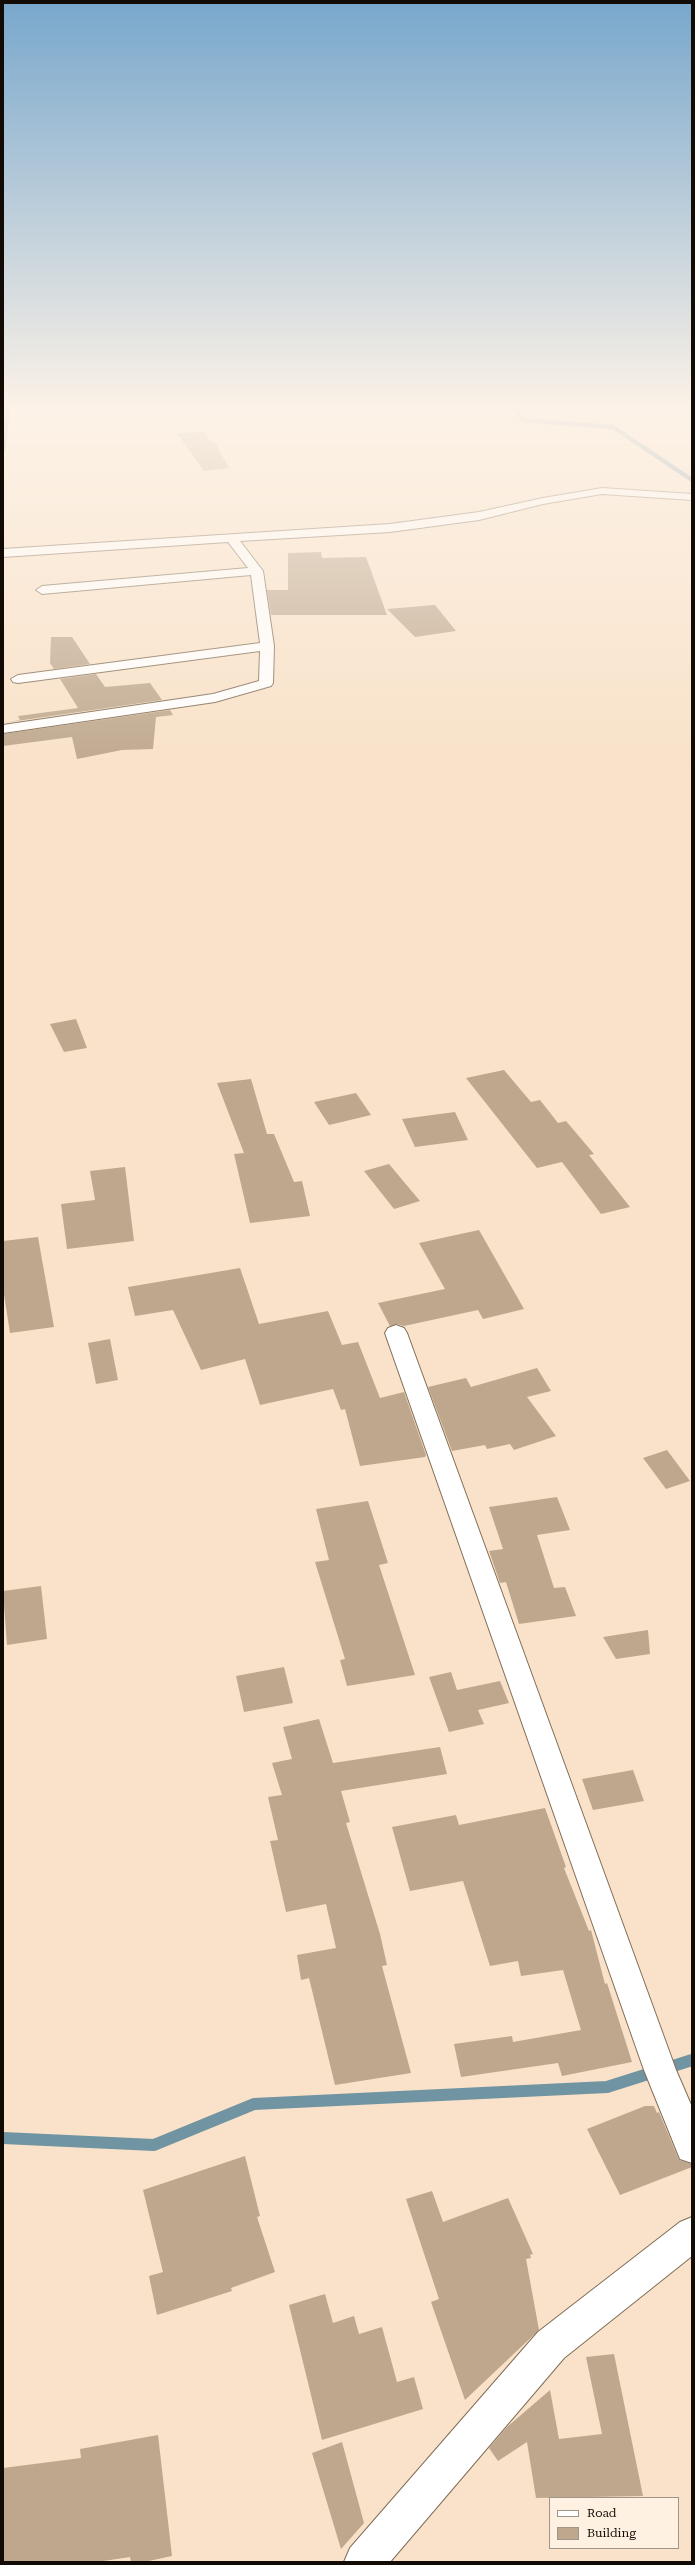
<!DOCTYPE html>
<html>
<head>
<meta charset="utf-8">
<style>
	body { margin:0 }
	#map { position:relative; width:695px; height:2565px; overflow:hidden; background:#f9e2c9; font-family:"Roboto Serif",serif }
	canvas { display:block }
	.frame { position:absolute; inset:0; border:4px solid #120a04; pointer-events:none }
	.legend { position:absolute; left:549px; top:2497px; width:130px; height:52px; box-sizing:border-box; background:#fff1e2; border:1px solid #a09589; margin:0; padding:5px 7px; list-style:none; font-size:12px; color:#120a04 }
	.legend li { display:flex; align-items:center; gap:8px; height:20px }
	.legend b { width:20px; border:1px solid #a09589 }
</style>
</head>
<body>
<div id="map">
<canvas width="695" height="2565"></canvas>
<div class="frame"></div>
<ul class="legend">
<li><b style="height:5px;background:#fff"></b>Road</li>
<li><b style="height:11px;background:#bea78d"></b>Building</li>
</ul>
</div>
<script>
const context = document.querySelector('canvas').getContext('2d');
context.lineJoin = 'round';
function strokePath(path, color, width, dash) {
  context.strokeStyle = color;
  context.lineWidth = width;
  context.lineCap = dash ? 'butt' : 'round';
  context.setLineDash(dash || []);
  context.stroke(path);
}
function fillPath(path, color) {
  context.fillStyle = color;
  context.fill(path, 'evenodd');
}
strokePath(new Path2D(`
	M517 410 522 420 613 427 692 480
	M3 450 8 410`), '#7094a2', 4.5);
strokePath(new Path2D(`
	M3 2138 154 2145 254 2104 607 2087 692 2060`), '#7094a2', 12);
fillPath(new Path2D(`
	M205 432 210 441H214L229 468 204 471 177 433Z
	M321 552 322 558 366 557 387 615H271L267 590H288V553Z
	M435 605 456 631 415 637 387 609Z
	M51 637H72L90 664 54 669 50 663Z
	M96 674 105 687 150 683 162 700 3 723 20 720 18 716 78 708 60 679Z
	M170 710 173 715 156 717 153 749 122 750 77 759 72 737 3 746V734Z
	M76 1019 87 1048 64 1052 50 1024Z
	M504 1070 531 1102 540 1100 558 1123 566 1121 594 1154 589 1155 630 1207 601 1214 562 1162 537 1168 466 1078Z
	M251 1079 267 1134H274L294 1182 302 1181 310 1216 250 1223 234 1154 244 1153 217 1083Z
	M356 1093 371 1115 329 1125 314 1102Z
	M455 1112 468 1140 415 1147 402 1119Z
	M389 1164 420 1201 394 1209 364 1171Z
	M125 1167 134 1241 67 1249 61 1204 95 1200 90 1171Z
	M479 1230 524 1309 483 1319 478 1310 404 1326 397 1324 390 1326 378 1303 445 1289 419 1243Z
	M38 1237 54 1327 10 1333 3 1288V1241Z
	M240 1268 259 1324 328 1311 342 1345 358 1342 380 1398 404 1392 426 1455 425 1457 360 1466 345 1409 341 1410 333 1389 260 1405 245 1359 201 1370 173 1310 135 1316 128 1287Z
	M110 1339 118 1380 96 1384 88 1343Z
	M537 1368 551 1391 527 1397 556 1436 514 1450 510 1444 487 1449 485 1445 452 1451 428 1387 466 1378 471 1387Z
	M667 1450 690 1481 666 1489 643 1458Z
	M557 1497 570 1530 537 1535 554 1588 565 1587 576 1616 519 1624 506 1582 500 1583 489 1551 503 1549 489 1507Z
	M368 1501 388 1563 379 1565 415 1675 347 1686 340 1660 345 1659 315 1562 329 1560 316 1509Z
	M41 1586 47 1639 7 1645 3 1591Z
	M648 1630 650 1654 616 1659 603 1637Z
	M284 1667 293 1703 244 1712 236 1676Z
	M451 1672 457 1690 500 1681 509 1703 478 1710 484 1724 449 1732 429 1677Z
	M319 1719 333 1763 440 1747 447 1774 341 1791 350 1822 346 1823 380 1934 387 1965 382 1966 411 2073 335 2085 309 1978 301 1980 297 1955 336 1948 326 1904 286 1912 270 1841 278 1840 268 1797 282 1795 272 1763 292 1759 283 1727Z
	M633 1770 644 1801 593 1810 582 1779Z
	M545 1808 566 1867 564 1868 589 1931 591 1930 605 1984 607 1983 632 2062 562 2076 558 2063 461 2077 454 2044 512 2036 513 2042 581 2030 563 1970 521 1976 518 1961 490 1966 463 1881 410 1891 392 1827 456 1815 459 1825Z
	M645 2106H654L657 2113 659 2112 679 2160 692 2164V2167L620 2195 587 2129Z
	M245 2156 260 2216 257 2217 275 2272 231 2288 232 2291 157 2315 149 2276 163 2272 143 2190Z
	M432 2191 443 2222 508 2198 533 2254 530 2255 531 2258 526 2259 539 2330 465 2400 431 2302 439 2299 406 2199Z
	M325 2294 333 2323 354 2316 359 2334 382 2327 397 2382 414 2377 423 2409 322 2440 289 2305Z
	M614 2354 643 2496 536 2498 527 2442 498 2461 489 2448 507 2427 550 2390 559 2439 602 2434 586 2357Z
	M158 2435 172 2556 144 2562H131L130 2557 97 2562H3V2468L81 2458 80 2449Z
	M342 2442 364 2523 341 2549 312 2453Z`), '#bea78d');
const minor = new Path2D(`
	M602 488 692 494V500L602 494 543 504 479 520 390 532 240 541 263 571 274 646 273 683 271 686 215 702 3 733V725L213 694 259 681 260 651 18 683 13 682 11 679 18 675 260 643 251 575 42 594 36 590 42 586 248 568 228 542 3 557V549L390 524 479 512 543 498Z
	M396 1325 404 1328 407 1333 676 2070 692 2107V2163L680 2159 644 2070 385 1333 388 1328Z
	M692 2217V2256L564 2358 390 2562H344L350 2548 538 2332 680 2222Z`);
strokePath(minor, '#816d57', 2);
fillPath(minor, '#fff');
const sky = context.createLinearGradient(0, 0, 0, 770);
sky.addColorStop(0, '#78a7cc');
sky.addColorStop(0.53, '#fcf2e7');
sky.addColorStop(1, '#fcf2e700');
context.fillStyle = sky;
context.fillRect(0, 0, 695, 770);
</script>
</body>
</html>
